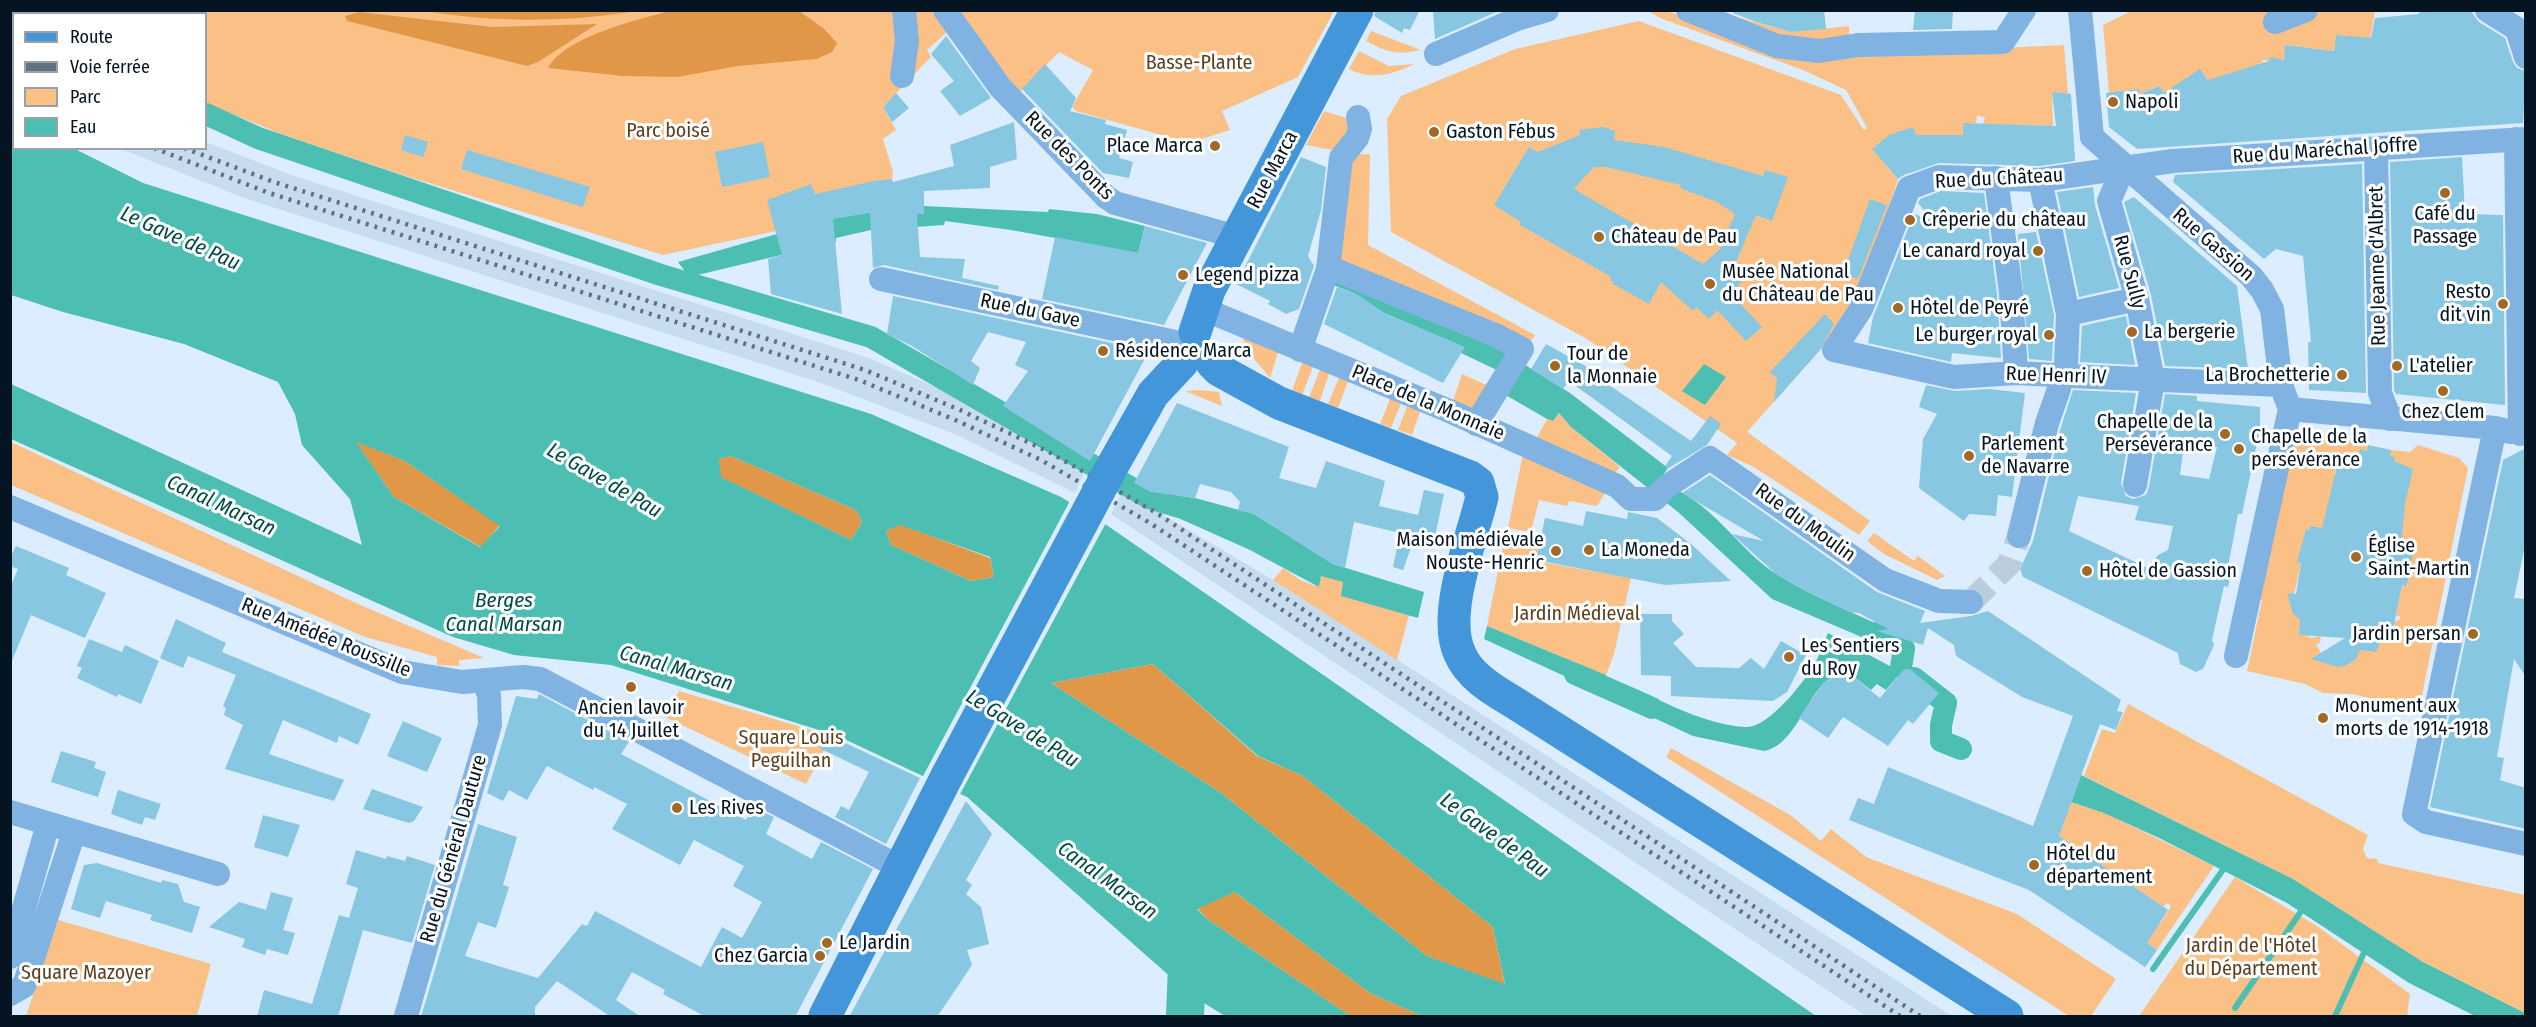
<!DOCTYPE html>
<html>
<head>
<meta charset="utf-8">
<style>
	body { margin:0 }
	#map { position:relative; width:2536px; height:1027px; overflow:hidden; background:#dbedfe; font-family:"Fira Sans Condensed",sans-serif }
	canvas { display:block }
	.frame { position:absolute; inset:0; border:12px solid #041423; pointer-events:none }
	.legend { position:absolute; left:12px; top:12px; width:195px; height:138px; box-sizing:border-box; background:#fff; border:2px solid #9ba1a7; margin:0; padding:8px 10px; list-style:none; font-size:18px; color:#041423 }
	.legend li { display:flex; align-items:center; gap:12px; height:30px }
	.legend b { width:30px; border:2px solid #9ba1a7 }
</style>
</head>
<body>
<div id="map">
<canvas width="2536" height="1027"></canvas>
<div class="frame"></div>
<ul class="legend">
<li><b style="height:8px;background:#4396d9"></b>Route</li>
<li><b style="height:8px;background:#607181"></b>Voie ferrée</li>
<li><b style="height:16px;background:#fac086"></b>Parc</li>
<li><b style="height:16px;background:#4dbeb2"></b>Eau</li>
</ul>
</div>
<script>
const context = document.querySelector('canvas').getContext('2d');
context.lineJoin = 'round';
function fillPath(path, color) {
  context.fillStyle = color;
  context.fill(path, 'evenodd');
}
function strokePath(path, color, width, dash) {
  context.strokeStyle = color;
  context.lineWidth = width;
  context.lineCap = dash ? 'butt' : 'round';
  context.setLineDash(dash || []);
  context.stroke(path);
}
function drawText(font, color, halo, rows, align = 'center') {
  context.font = font + ' "Fira Sans Condensed",sans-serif';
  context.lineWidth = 6;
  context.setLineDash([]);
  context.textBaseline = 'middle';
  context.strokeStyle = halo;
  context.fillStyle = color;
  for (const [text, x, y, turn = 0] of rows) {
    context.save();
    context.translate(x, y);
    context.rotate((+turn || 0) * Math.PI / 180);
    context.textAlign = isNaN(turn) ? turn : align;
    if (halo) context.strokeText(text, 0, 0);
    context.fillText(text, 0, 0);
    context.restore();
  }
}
fillPath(new Path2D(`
	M206 142 294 176 866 357 984 408 1088 464 1075 493 957 435 821 383 244 198 121 149 206 148Z
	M1123 491 1273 580 1952 1016H1866L1111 514Z`), '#c8dcef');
fillPath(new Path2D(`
	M934 10 948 31 927 50 931 57 883 107 896 130 883 139 893 172 889 207 663 255 403 175 281 134 206 103V14L11 12Z
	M1646 10 1667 11 1793 58 2064 45 2068 94 2052 92 2053 126 1983 124 1985 117 1977 116 1976 123 1963 124V135L1873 149 1898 180 1862 285 1839 329 1747 432 1870 521 1859 535 1752 466 1727 455 1737 443 1587 339 1391 232 1387 119 1401 96 1515 49 1639 21 1841 95 1864 130 1867 128 1846 90 1803 70 1660 18Z
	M2133 10 2375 11 2370 40 2336 35 2334 51 2286 45 2283 62 2270 57 2269 61 2262 60 2263 63 2209 81 2200 70 2164 94 2159 86 2140 94 2139 89 2109 93 2103 25Z
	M952 11H1334L1298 77 1222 111 1230 130 1195 141 1172 138 1076 111 1072 107 1093 70 1059 52 1018 94Z
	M1729 15 1791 32 1849 26 1850 43 1793 42Z
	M1371 31 1421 50C1395 55 1389 53 1366 41Z
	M1359 51 1389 66 1415 64C1393 74 1372 81 1349 69Z
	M1324 111 1352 120 1338 151 1306 145Z
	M1354 154H1370L1368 245 1535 335 1528 346 1336 262Z
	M1241 334 1279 349 1270 378 1249 353Z
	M1303 360 1314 364 1302 395 1292 391Z
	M1321 367 1330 371 1320 401 1309 397Z
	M1462 374 1493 388 1477 415 1452 404Z
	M1340 375 1349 379 1338 408 1328 404Z
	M1197 390 1219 392 1222 406 1185 391Z
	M1391 397 1402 401 1391 428 1380 424Z
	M1408 404 1421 409 1412 435 1398 430Z
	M1559 413 1571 427 1620 467 1615 473 1535 441 1547 419 1553 421Z
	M2343 434 2349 441 2368 445 2367 451 2362 450 2358 459 2340 472 2335 471 2334 474 2339 475 2332 486 2327 531 2306 529 2302 560 2298 559 2297 562 2301 563 2291 608H2294L2296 616 2300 615 2303 630 2299 629V632L2311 638 2321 636 2320 643 2316 644 2321 653 2349 664 2354 654 2358 655 2353 651 2386 636 2392 629H2395L2394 622 2400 619 2401 617 2396 615 2402 585 2408 586V583L2404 581 2413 552 2408 547 2407 551 2397 549 2402 504H2406L2402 501 2405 489H2410L2406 485 2409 468 2394 461 2390 456 2391 450 2410 452 2418 445 2459 458 2468 468 2419 710 2353 694 2323 693 2305 684 2247 671 2262 600 2259 599 2293 441 2303 436Z
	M11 442 358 604 484 658 459 660V666L437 665V657L365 637 11 485Z
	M1527 452 1608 488 1597 506 1569 501 1567 506 1539 500 1531 532 1508 528 1522 459Z
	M1874 533 1914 561 1918 556 1945 576 1937 580 1884 554 1867 541Z
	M1505 536 1540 542 1536 561 1631 578 1614 654 1606 675 1487 626Z
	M1283 568 1300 580 1319 587 1321 575 1343 582 1342 596 1409 615 1397 660 1273 580Z
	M679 691 832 736 806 784 665 717Z
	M2128 704 2368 835 2363 849 2367 858 2377 859 2378 863 2525 895V1013L2423 962 2293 879 2084 776 2102 729 2115 733Z
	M1671 748 1792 816 1821 841 1831 829 1866 857 2017 914 2116 979 2091 1016H2069L1666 757Z
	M2071 802 2105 813 2214 866 2157 950 2131 932 2160 924 2171 906 2167 903 2163 907 2059 836Z
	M2235 877 2317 926 2410 994 2407 1016H2139Z
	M58 920 211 964 197 1016H26Z`), '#fac086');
fillPath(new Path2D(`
	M426 11H637C567 22 496 23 426 11Z
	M670 11H799L823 28 837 43 832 52 817 59 738 66 677 77 623 76 548 68C566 36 637 20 670 11Z
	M359 12 492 27 597 24 538 62 527 66 347 21 345 16Z
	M355 441 405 461 500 525 481 547 394 497Z
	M731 456 856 510 862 522 851 540 720 477 719 459Z
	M899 524 990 558 994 577 971 581 891 545 886 531Z
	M1153 664 1257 756 1303 776 1493 927 1505 985 1427 956 1221 793 1051 683Z
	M1235 892 1370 993 1422 1016H1350L1207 919 1197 908Z`), '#e09848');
fillPath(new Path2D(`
	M10 116 13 117 14 148 75 149 143 183 871 414 1061 497 1108 526 1816 1016H1422L1370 993 1235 892 1197 909 1207 919 1350 1016H1225L1191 995 967 797 838 736 611 665 514 655 453 637 11 439V384L362 545 350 499 302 445 295 414 278 382 184 344 63 312 11 295ZM356 442 405 461 500 526 480 547 394 497ZM731 456 856 510 862 522 851 540 721 477 719 459ZM900 525 990 557 994 577 971 581 891 545 886 531ZM1153 664 1258 756 1303 776 1493 927 1505 984 1427 956 1221 793 1051 683Z
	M924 206 1048 212 1049 209 1097 214 1145 226 1138 253 1011 230 945 221 944 225 871 230 836 238V242L689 277 678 262 844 215 891 209V214H924Z
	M1330 278 1487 339 1513 358 1503 373 1461 353 1464 347 1384 313 1356 294 1328 283Z
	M1519 361 1570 393 1668 468 1659 481C1671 487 1684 493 1695 501 1725 522 1747 556 1778 575 1817 600 1858 613 1897 634L1896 637 1903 643 1897 652 1772 599 1678 512 1571 427 1559 413 1553 421 1547 419 1504 394Z
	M1704 364 1726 377 1705 405 1682 391Z
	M1151 492 1195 498 1254 514 1333 564 1424 592 1418 618 1341 596 1343 582 1321 576 1319 587 1250 550 1147 504Z
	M1487 626 1606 675 1601 693 1484 639Z
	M1828 633 1901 672 1886 690 1877 684 1871 690 1846 671C1838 675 1827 679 1822 685 1804 705 1792 746 1764 751L1693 736 1624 704 1629 686C1665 702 1705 725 1746 727 1768 728 1802 684 1813 667 1819 657 1823 644 1828 633Z
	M2081 775 2293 879 2423 962 2525 1013V1016H2475L2409 983 2287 903 2159 838 2104 813 2071 802Z`), '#4dbeb2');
fillPath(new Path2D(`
	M1071 499 1107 521 959 796 922 778Z`), '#dbedfe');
strokePath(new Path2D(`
	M2153 969 2227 864
	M2235 1008 2304 907
	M2335 1016 2367 946`), '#4dbeb2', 6);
strokePath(new Path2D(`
	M10 23 14 25
	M206 114 258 138 661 275 871 337 1149 498 1179 507
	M1874 633 1904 649 1901 667
	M1575 674 1652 708
	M1914 678 1946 703 1941 725V741L1961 749`), '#4dbeb2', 22);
strokePath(new Path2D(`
	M1185 1016 1188 940`), '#4dbeb2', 38);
fillPath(new Path2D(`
	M1376 10H1420L1410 30 1404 28 1402 33 1374 16Z
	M1433 10H1501L1435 39Z
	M1733 10H1824L1826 29 1791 32 1756 22 1733 13Z
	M1915 10H1953L1952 29 1913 30Z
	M2420 10H2470L2479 22 2505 38 2513 62 2517 68 2526 71 2523 123 2137 149 2109 127 2106 93 2139 89 2140 94 2159 86 2164 93 2200 69 2208 80 2269 61 2270 57 2284 60 2285 45 2334 51 2336 35 2371 38 2375 18 2419 14Z
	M946 36 991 98 960 116 940 91 954 81 931 54Z
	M1045 64 1076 98 1070 111 1106 120 1105 124 1127 130 1119 158 1133 162 1129 178 1103 173 1022 89Z
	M2052 92 2071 94 2075 161 2040 166 1939 163 1904 175 1898 179 1872 149 1889 135 1913 127 1916 135H1963V123L2056 126Z
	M896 93 909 108 892 122 883 107Z
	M1014 122 1017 159 990 167V188L924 191V214H917L920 257 965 259 962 278 999 286 998 290 884 265 873 268 870 213 833 219 842 314 771 294 768 259 782 255 767 200 811 184 815 194 874 181 892 179 893 182 954 166 950 145Z
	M1603 127 1615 131 1614 140 1664 147 1763 176 1765 170 1788 177 1772 221 1756 215 1733 269 1744 279 1731 294 1762 327 1746 341 1717 310 1709 319 1696 307 1693 311 1661 282 1649 304 1613 284 1610 276 1520 225 1521 222 1494 205 1529 147 1538 152 1580 135 1579 130ZM1594 167H1606L1681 185 1680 188 1717 202 1735 214 1720 249 1703 264 1574 189Z
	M405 135 428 142 423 157 401 150Z
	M763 142 770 177 722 187 715 152Z
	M467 150 590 187 583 207 461 169Z
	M1301 157 1326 167 1321 210 1308 256 1314 266 1299 309 1286 314 1268 304 1270 301 1236 284Z
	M2462 157 2465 214 2503 215 2505 405 2396 394 2394 390 2390 162Z
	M2362 164 2366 393 2309 390 2308 342H2311L2303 256 2276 249 2264 259 2173 182 2175 175Z
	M2093 187 2095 205 2119 288 2079 297 2057 192Z
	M1941 191 1984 193 1997 294 2001 358 1952 353 1951 362 1868 343 1873 317 1914 214 1932 220 1918 203 1920 199Z
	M2134 197 2237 286 2248 369 2165 366 2151 295 2124 202Z
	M1870 199 1887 205 1858 279 1843 274Z
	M1145 226 1207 243 1164 325 1042 299 1055 237 1138 253Z
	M2036 232 2054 315 2052 361 2029 359 2018 234Z
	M1337 287 1356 294 1384 313 1465 347 1443 383 1324 324Z
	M893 296 1149 351 1090 461 1003 406 1028 371 1015 365 1026 342 988 332 971 361 980 368 973 385 912 346 887 334Z
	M1825 314 1834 324 1820 350 1774 402 1777 378 1770 372Z
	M2126 316 2135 365 2080 362 2082 326Z
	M1546 344 1596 372 1607 381 1606 383 1691 441 1710 416 1721 424 1707 445 1667 469 1665 466 1672 456 1569 381 1563 389 1531 369Z
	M1926 385 1955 391 1989 389 2025 393 2012 497 1998 495 1996 516 1969 514 1964 521 1919 488 1923 439 1937 414 1919 407Z
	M2073 390 2136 393 2121 483 2126 496 2133 499 2146 495 2149 487 2165 394 2197 396V401L2260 407V429L2242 514H2238L2228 567H2232L2228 587 2224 586 2212 640 2214 645 2203 669 2196 672 2180 664 2178 653 2023 577 2020 569 2033 541 2061 427ZM2184 443 2217 447 2209 479 2180 475ZM2078 496 2139 506 2135 520 2173 526 2168 550 2158 555 2148 568 2069 531Z
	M1177 403 1289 447 1279 478 1316 488 1326 461 1385 481 1379 506 1418 515 1424 490 1444 494 1434 541 1415 536 1403 570 1393 567 1400 533 1354 522 1345 568 1333 564 1254 514 1238 510 1240 502 1231 492 1200 484 1195 498 1151 492 1134 483Z
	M2368 445 2391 450 2390 456 2395 457 2394 461 2413 469 2405 504 2401 545 2413 551 2407 586 2402 585 2393 630 2389 625 2376 652 2360 650 2356 659 2345 666 2338 667 2311 659 2345 638 2299 635 2300 619 2293 614 2287 593 2296 594 2301 563 2297 562 2306 529 2309 530 2310 526 2322 528 2340 453 2359 456 2360 449 2367 451Z
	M2526 448V541L2514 598 2526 599V677L2514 659 2497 757 2504 758 2500 780 2526 788V829L2430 807 2503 460Z
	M1710 475 1877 592 1925 611 1920 623 1971 616 1988 611 2121 700 2117 711 2123 712 2116 730 2100 724 2059 836 2168 910 2147 943 2157 950 2145 967 2029 890 1849 820 1858 798 1874 804 1888 767 2033 826 2073 716 2022 697 1956 656 1954 645 1928 628 1923 645 1877 631 1888 629 1859 613 1849 612 1808 592 1776 574 1732 534 1764 541 1682 493Z
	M1586 511 1627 519 1628 512 1657 518 1691 544 1731 581 1665 585 1536 560 1545 518 1583 526Z
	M16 546 69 568 66 575 106 593 85 638 31 615 11 663 10 587 18 569 10 566V558Z
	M1640 614H1672V621L1684 634 1673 643 1696 667 1739 668 1751 658 1764 669 1781 641 1806 655 1787 692 1773 701 1671 696V676L1641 675Z
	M176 619 226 643 222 652 371 714 358 745 339 736 337 743 283 720 269 754 344 780 334 801 225 769 243 725 224 715 226 708 223 706 236 675 188 656 183 668 160 658Z
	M89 639 122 652 125 645 159 661 141 704 118 694 117 697 77 678 82 668 77 666Z
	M1904 669H1910L1939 693 1913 724 1908 720 1888 746 1843 717 1828 738 1799 718 1823 683 1846 671 1880 698Z
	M539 694 629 742 621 754 746 820 753 807 774 817 766 834 812 859 821 842 873 869 795 1017H706L663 994 665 990 632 972 616 1000 641 1017H611L557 981 535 1007V1017H421L478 824 517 837 503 885 509 887 496 928 478 922 465 956 538 978 582 924 587 926 595 911 701 967 722 927 742 938 762 902 733 886 744 866 694 840 680 865 612 829 627 804 594 787 593 790 547 766 527 800 509 790 503 801 487 793 516 696 537 699Z
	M403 721 442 738 427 772 387 756Z
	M826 734 920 778 886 844 835 817 841 806 849 810 869 772 819 748Z
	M61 751 96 762 94 768 106 772 98 797 51 782Z
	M372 789 423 807 414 821 409 823 363 809Z
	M118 790 161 804 155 820 145 817 142 825 111 814Z
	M966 801 992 834 966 880 972 885 966 894 981 907 989 944 967 950 972 965 937 1017H849Z
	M263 815 300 825 288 857 254 847Z
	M356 850 386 859 387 856 405 861 407 856 435 865 412 943 363 930 338 1017H257L264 990 312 1004 339 915 349 918 358 888 346 884Z
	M97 863 161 883 162 880 178 884 184 902 200 907 192 933 150 920 152 915 106 901 100 918 71 909 84 865Z
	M271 892 293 898 283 930 295 933 288 955 267 949 265 955 242 947 245 939 209 927 239 902 266 910Z`), '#88c7e1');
strokePath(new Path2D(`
	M1971 602 2009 564 2019 536`), '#bcd', 24, [24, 12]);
strokePath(new Path2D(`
	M945 10 1000 87 1106 197 1115 203 1237 237
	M1688 10 1777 46 1819 51 1858 45 2003 42 2024 10
	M2080 10 2092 137 2251 276 2262 290 2272 309 2281 385 2290 409
	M2487 10 2517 29 2526 57
	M2275 22 2306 10
	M1436 54 1517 19 1547 10
	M902 76 907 41 904 10
	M2516 139 2520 434
	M2376 148 2380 393 2390 419
	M2124 167 2109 201 2137 299 2153 380 2135 485
	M1996 178 2011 293 2016 373
	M2040 180 2068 314 2066 365
	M1328 267 1495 335 1522 349 1476 424
	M881 279 1180 343
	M1201 308 1447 410 1617 486 1631 499H1655L1666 487 1710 458 1885 580 1939 601 1971 602
	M2068 314 2137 299
	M1300 350 1328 269 1341 158 1357 138 1360 129 1358 117
	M2055 375 2016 373 1954 377 1834 350 1861 309 1909 188 1939 177 2040 180 2173 161 2526 139
	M2069 376 2281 385
	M2290 409 2495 428 2511 432
	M2495 428 2414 814 2426 822 2526 844
	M10 507 402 672 462 682 523 677 540 679 901 868
	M2019 536 2047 423 2059 389
	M2236 656 2290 409
	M10 812 218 874
	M10 957 48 824
	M10 994 24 986 74 832
	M406 1016 490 725 489 695 484 682`), '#80b3e1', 24);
strokePath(new Path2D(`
	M1195 332 1209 290 1357 10
	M1212 363 1219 370 1279 403 1470 477 1478 483 1482 497C1472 539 1441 615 1460 654 1470 678 1497 692 1518 705L2007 1016
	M1109 472 1153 394 1182 363
	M825 1016 947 776`), '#4396d9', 33);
strokePath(new Path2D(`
	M10 72 14 73
	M10 85 14 86
	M154 148 269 193 859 380 953 419 1041 460 1150 523 1900 1016
	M184 148 274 182 865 370 960 410 1047 451 1155 512 1920 1016`), '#607181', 4.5, [3, 6]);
strokePath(new Path2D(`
	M2055 375 2069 376`), '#80b3e1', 24);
strokePath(new Path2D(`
	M947 776 1109 472`), '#4396d9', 33);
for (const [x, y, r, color] of [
	[2113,102,6,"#a16826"],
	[1434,132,6,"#a16826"],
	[1215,146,6,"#a16826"],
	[2445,193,6,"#a16826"],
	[1910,220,6,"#a16826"],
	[1599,237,6,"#a16826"],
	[2038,251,6,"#a16826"],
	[1183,275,6,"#a16826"],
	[1710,284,6,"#a16826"],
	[2503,304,6,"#a16826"],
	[1898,308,6,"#a16826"],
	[2132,332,6,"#a16826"],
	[2049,335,6,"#a16826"],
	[1103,351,6,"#a16826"],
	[1555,366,6,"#a16826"],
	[2397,366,6,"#a16826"],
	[2342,375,6,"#a16826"],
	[2443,391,6,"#a16826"],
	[2225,434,6,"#a16826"],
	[2239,449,6,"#a16826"],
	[1969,456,6,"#a16826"],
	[1589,550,6,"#a16826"],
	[1556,551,6,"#a16826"],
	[2356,557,6,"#a16826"],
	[2087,571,6,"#a16826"],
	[2473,634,6,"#a16826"],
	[1789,657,6,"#a16826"],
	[631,687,6,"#a16826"],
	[2323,718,6,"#a16826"],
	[677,808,6,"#a16826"],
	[2034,865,6,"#a16826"],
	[827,943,6,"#a16826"],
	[820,956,6,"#a16826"]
]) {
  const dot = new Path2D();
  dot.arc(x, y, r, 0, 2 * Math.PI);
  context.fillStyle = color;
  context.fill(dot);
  strokePath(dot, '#fff', 2);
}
drawText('20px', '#5d3f1e', '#fff', [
	["Basse-Plante",1199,63],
	["Parc boisé",668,131],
	["Jardin Médieval",1577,614],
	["Square Louis",791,738],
	["Peguilhan",791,761],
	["Jardin de l'Hôtel",2251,946],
	["du Département",2251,969],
	["Square Mazoyer",86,973]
]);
drawText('20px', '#041423', '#fff', [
	["Napoli",2125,102],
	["Gaston Fébus",1446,132],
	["Place Marca",1203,146,"right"],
	["Café du",2445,214,"center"],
	["Passage",2445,237,"center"],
	["Crêperie du château",1922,220],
	["Château de Pau",1611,237],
	["Le canard royal",2026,251,"right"],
	["Musée National",1722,272],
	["du Château de Pau",1722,295],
	["Legend pizza",1195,275],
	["Resto",2491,292,"right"],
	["dit vin",2491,315,"right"],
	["Hôtel de Peyré",1910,308],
	["La bergerie",2144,332],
	["Le burger royal",2037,335,"right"],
	["Résidence Marca",1115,351],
	["Tour de",1567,354],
	["la Monnaie",1567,377],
	["L'atelier",2409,366],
	["La Brochetterie",2330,375,"right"],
	["Chez Clem",2443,412,"center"],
	["Chapelle de la",2213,422,"right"],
	["Persévérance",2213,445,"right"],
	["Chapelle de la",2251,437],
	["persévérance",2251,460],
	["Parlement",1981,444],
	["de Navarre",1981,467],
	["Maison médiévale",1544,540,"right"],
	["Nouste-Henric",1544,563,"right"],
	["Église",2368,546],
	["Saint-Martin",2368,569],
	["La Moneda",1601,550],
	["Hôtel de Gassion",2099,571],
	["Jardin persan",2461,634,"right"],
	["Les Sentiers",1801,646],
	["du Roy",1801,669],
	["Monument aux",2335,706],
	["morts de 1914-1918",2335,729],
	["Ancien lavoir",631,708,"center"],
	["du 14 Juillet",631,731,"center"],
	["Les Rives",689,808],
	["Hôtel du",2046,854],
	["département",2046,877],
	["Le Jardin",839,943],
	["Chez Garcia",808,956,"right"]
], 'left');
drawText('20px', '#041423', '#fff', [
	["Rue du Maréchal Joffre",2325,151,-4],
	["Rue des Ponts",1069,156,45],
	["Rue Marca",1273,170,-62],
	["Rue du Château",1999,179,-3],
	["Rue Gassion",2213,245,41],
	["Rue Jeanne d'Albret",2378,266,-91],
	["Rue Sully",2129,272,75],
	["Rue du Gave",1030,311,12],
	["Rue Henri IV",2056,376,2],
	["Place de la Monnaie",1428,403,23],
	["Rue du Moulin",1805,523,36],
	["Rue Amédée Roussille",326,638,22],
	["Rue du Général Dauture",454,849,-74]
]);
drawText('italic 21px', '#014944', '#fff', [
	["Le Gave de Pau",180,239,24],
	["Le Gave de Pau",604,481,30],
	["Canal Marsan",221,506,25],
	["Berges",504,601],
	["Canal Marsan",504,625],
	["Canal Marsan",676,669,16],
	["Le Gave de Pau",1022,729,32],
	["Le Gave de Pau",1494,836,36],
	["Canal Marsan",1107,881,36]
]);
</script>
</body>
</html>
